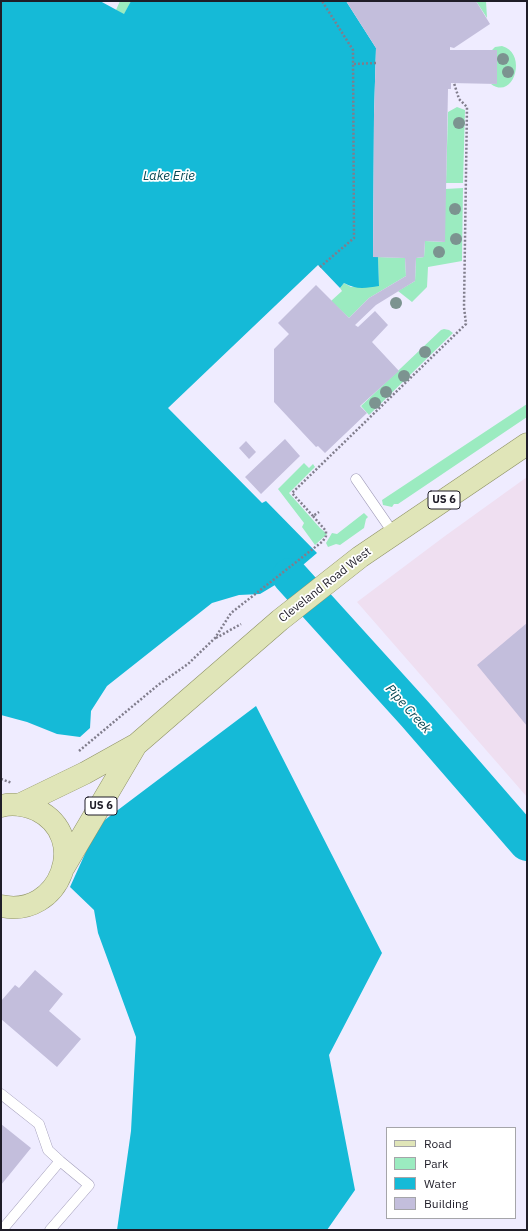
<!DOCTYPE html>
<html>
<head>
<meta charset="utf-8">
<style>
	body { margin:0 }
	#map { position:relative; width:528px; height:1231px; overflow:hidden; background:#efecff; font-family:"IBM Plex Sans",sans-serif }
	canvas { display:block }
	.frame { position:absolute; inset:0; border:2px solid #1f1d28; pointer-events:none }
	.legend { position:absolute; left:386px; top:1127px; width:130px; height:92px; box-sizing:border-box; background:#fff; border:1px solid #a5a5a9; margin:0; padding:5px 7px; list-style:none; font-size:12px; color:#1f1d28 }
	.legend li { display:flex; align-items:center; gap:8px; height:20px }
	.legend b { width:20px; border:1px solid #a5a5a9 }
</style>
</head>
<body>
<div id="map">
<canvas width="528" height="1231"></canvas>
<div class="frame"></div>
<ul class="legend">
<li><b style="height:5px;background:#e0e5b8"></b>Road</li>
<li><b style="height:11px;background:#9bebc0"></b>Park</li>
<li><b style="height:11px;background:#15bad7"></b>Water</li>
<li><b style="height:11px;background:#c3bedc"></b>Building</li>
</ul>
</div>
<script>
const context = document.querySelector('canvas').getContext('2d');
context.lineJoin = 'round';
function fillPath(path, color) {
  context.fillStyle = color;
  context.fill(path, 'evenodd');
}
function strokePath(path, color, width, dash) {
  context.strokeStyle = color;
  context.lineWidth = width;
  context.lineCap = dash ? 'butt' : 'round';
  context.setLineDash(dash || []);
  context.stroke(path);
}
function drawText(font, color, halo, rows, align = 'center') {
  context.font = font + ' "IBM Plex Sans",sans-serif';
  context.lineWidth = 3.5;
  context.setLineDash([]);
  context.textBaseline = 'middle';
  context.strokeStyle = halo;
  context.fillStyle = color;
  for (const [text, x, y, turn = 0] of rows) {
    context.save();
    context.translate(x, y);
    context.rotate((+turn || 0) * Math.PI / 180);
    context.textAlign = isNaN(turn) ? turn : align;
    if (halo) context.strokeText(text, 0, 0);
    context.fillText(text, 0, 0);
    context.restore();
  }
}
fillPath(new Path2D(`
	M527 477V797L357 602 445 536Z`), '#efdff1');
fillPath(new Path2D(`
	M120 1H131L124 15 116 10Z
	M476 1H486L487 18Z
	M502 46C528 53 514 101 491 84H497V50H492L495 47Z
	M457 107 465 110 463 183H446L448 112Z
	M463 188 462 261 428 267 427 287 412 302 398 291 415 281 416 258 424 257 425 241 445 242V189Z
	M378 257 405 258 406 276 369 298 349 318 331 301 342 291 340 288 344 283 351 287 379 286Z
	M444 329 449 330 453 333 369 415 361 406 441 330Z
	M527 404V417L398 504H394L392 507 383 505 382 500Z
	M304 463 309 468 313 464 315 467 289 493 320 528 327 534 315 545 302 527 304 523 278 489Z
	M364 513 368 517 366 519 364 528 340 545 336 544 328 547 326 543 332 533 337 534Z`), '#9bebc0');
fillPath(new Path2D(`
	M1 1H100L124 14 131 1H346L376 48 374 115 373 257H378L379 286C366 288 356 290 344 283L340 288 318 265 168 408 262 503 266 501 317 553 290 576 260 594 239 595 212 603 107 686 91 711 90 728 80 737 57 734 27 722 1 715Z
	M256 706 382 953 329 1055 355 1190 327 1230H117L131 1131 136 1037 98 933 94 910 70 887 98 825Z`), '#15bad7');
strokePath(new Path2D(`
	M290 576 415 714 527 843`), '#15bad7', 36);
fillPath(new Path2D(`
	M346 1H476L490 24 454 48 450 47V50H497V84L451 83V89H448L445 242 425 241 424 257 416 258 415 281 376 305 355 325 358 327 375 311 388 325 372 342 399 371 360 406 367 413 325 453 318 446 316 447 274 402V349L289 334 278 323 316 285 349 318 369 298 406 276 405 258 373 257 374 115 376 48Z
	M285 439 300 456 261 494 245 477Z
	M246 441 256 452 249 459 239 448Z
	M527 623V726L477 665Z
	M35 970 63 994 49 1011 81 1039 57 1067 1 1019V1001L15 985 19 988Z
	M1 1124 31 1148 1 1185Z`), '#c3bedc');
const lane = new Path2D(`
	M356 479 394 534
	M1 1094 39 1124 48 1150 60 1161 89 1185 50 1230
	M2 1230 60 1161`);
const primary = new Path2D(`
	M19 805 85 773 137 744 280 620 360 557 527 444
	M1 806C13 803 25 805 37 810 91 837 60 919 1 906
	M64 867 136 745`);
strokePath(lane, '#a29dba', 11);
strokePath(primary, '#8f9366', 23);
strokePath(new Path2D(`
	M354 64 376 63
	M320 267 354 238 353 50 322 1
	M313 516 292 493 466 324 464 307 467 107 459 99 454 83
	M216 638 241 624
	M79 751 158 685 188 664 215 638 231 613 323 541 326 536V531L313 516 319 512
	M1 779 12 783`), '#807d8c', 2.5, [2, 2]);
strokePath(lane, '#fff', 10);
strokePath(primary, '#e0e5b8', 22);
context.fillStyle = '#7c9390';
for (const [x, y] of [
	[503,59],
	[508,72],
	[459,123],
	[455,209],
	[456,239],
	[439,252],
	[396,303],
	[425,352],
	[404,376],
	[386,392],
	[375,403]
]) {
  context.beginPath();
  context.arc(x, y, 6, 0, 2 * Math.PI);
  context.fill();
}
for (const [x, y, w] of [
	[444,500,32],
	[101,806,32]
]) {
  const box = new Path2D();
  box.roundRect(x - w / 2, y - 9, w, 18, 3);
  context.fillStyle = '#fff';
  context.fill(box);
  strokePath(box, '#1f1d28', 1);
}
drawText('bold 11px', '#1f1d28', null, [
	["US 6",444,500],
	["US 6",101,806]
]);
drawText('12px', '#1f1d28', '#fff', [
	["Cleveland Road West",325,585,-38]
]);
drawText('italic 13px', '#0a4a56', '#fff', [
	["Lake Erie",169,176],
	["Pipe Creek",408,709,48]
]);
</script>
</body>
</html>
